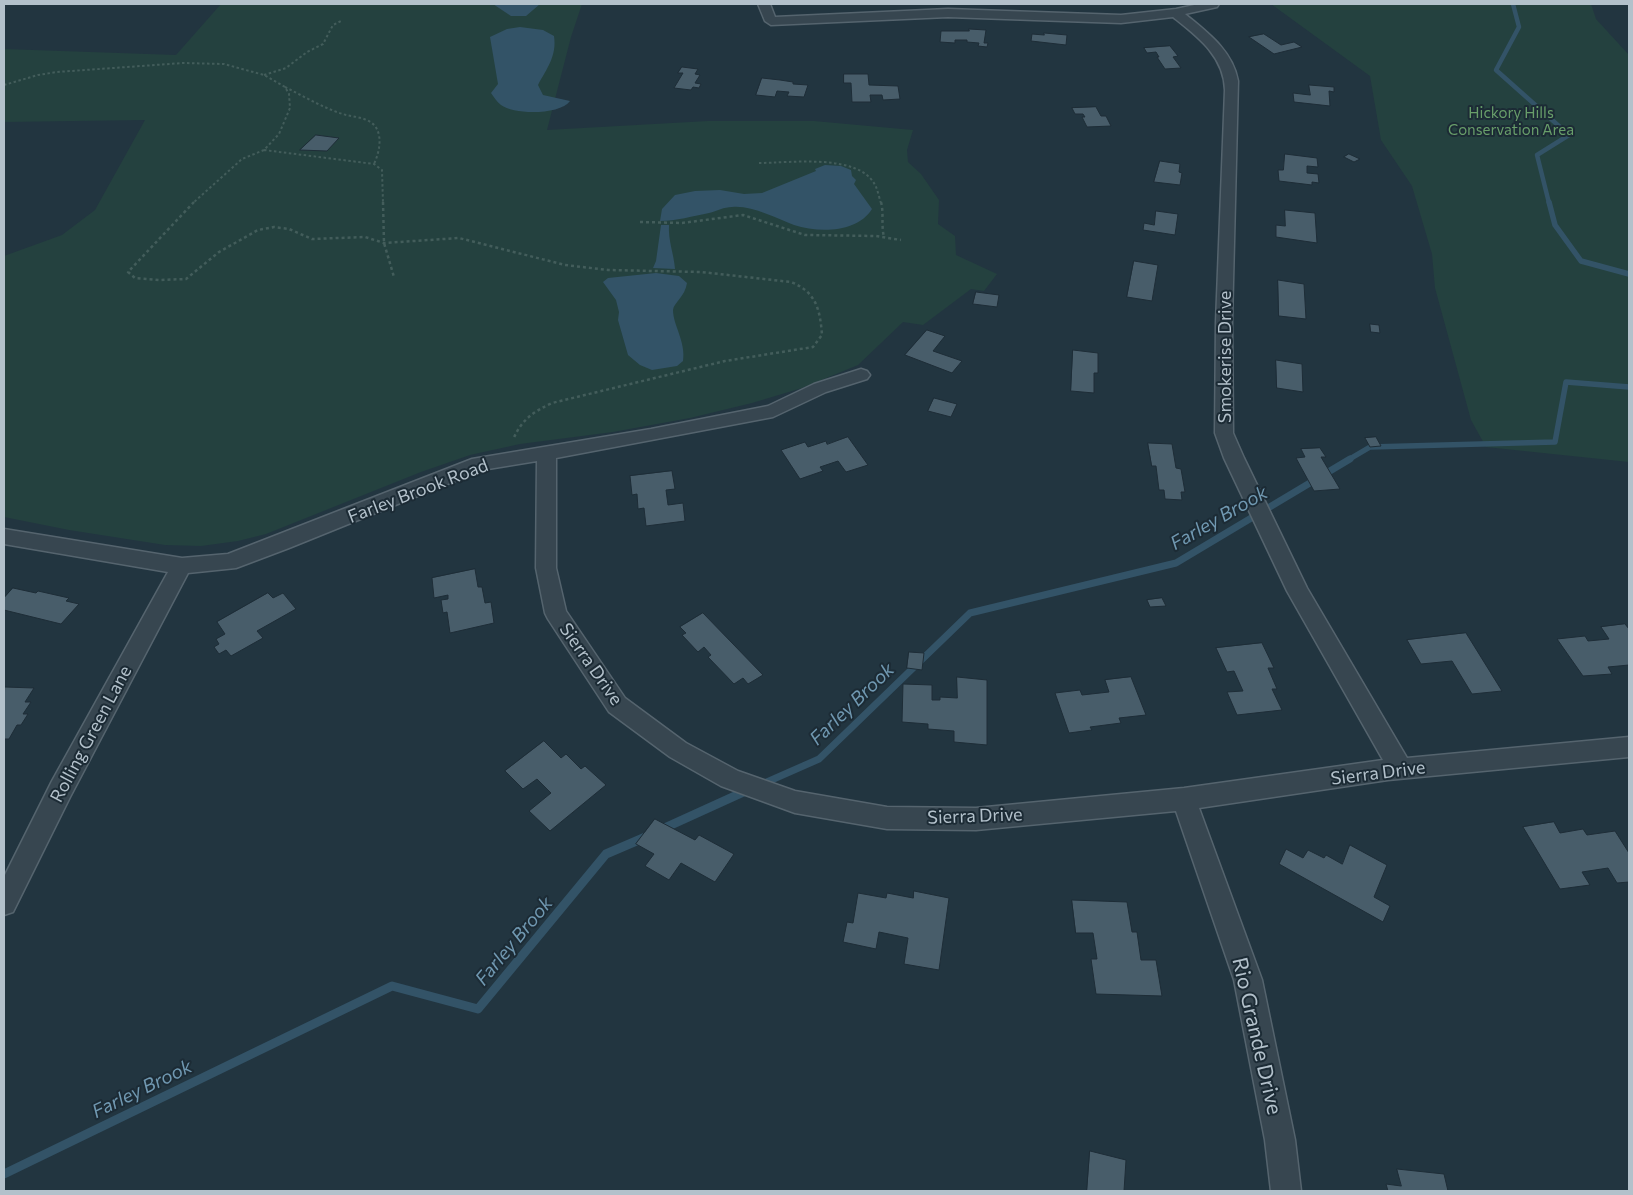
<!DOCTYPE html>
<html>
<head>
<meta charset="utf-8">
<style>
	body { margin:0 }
	#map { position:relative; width:1633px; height:1195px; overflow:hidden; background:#223540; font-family:Commissioner,sans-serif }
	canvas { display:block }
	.frame { position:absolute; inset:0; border:5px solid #b3c1cb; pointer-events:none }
</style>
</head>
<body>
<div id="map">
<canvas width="1633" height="1195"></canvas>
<div class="frame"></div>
</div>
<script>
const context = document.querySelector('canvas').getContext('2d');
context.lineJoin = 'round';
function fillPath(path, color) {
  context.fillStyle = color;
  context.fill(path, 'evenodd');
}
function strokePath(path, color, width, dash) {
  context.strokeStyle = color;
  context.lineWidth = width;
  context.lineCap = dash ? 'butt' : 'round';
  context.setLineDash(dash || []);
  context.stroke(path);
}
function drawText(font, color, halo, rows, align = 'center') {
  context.font = font + ' Commissioner,sans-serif';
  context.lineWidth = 4;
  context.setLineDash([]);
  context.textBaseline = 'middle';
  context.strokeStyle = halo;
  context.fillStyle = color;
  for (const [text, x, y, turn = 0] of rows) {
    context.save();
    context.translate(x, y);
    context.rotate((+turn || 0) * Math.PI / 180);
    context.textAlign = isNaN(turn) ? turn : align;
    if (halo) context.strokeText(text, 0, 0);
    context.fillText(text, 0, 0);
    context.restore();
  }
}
fillPath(new Path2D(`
	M221 4H582L571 37 547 130 708 121H814L913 130 907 150 908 162 921 174 939 200 938 224 955 236 956 255 997 274 984 291 971 289 923 325 903 322 858 365 802 388 752 403 690 418 613 432 520 444 470 455 421 472 266 534 238 541 201 546 165 545 69 530 4 517V256L62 235 95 210 145 120 4 122V49L176 55Z
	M1271 4H1591L1596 19 1629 55V462L1486 447 1471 420 1435 288 1432 254 1412 186 1381 140 1370 76Z`), '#24413f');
fillPath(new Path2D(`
	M493 4H540L526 16H511Z
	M520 27 543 30 554 36C557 56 547 68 538 85L543 95 570 101C560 115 514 115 501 105 497 102 494 97 491 93L498 84 490 37 507 29Z
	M825 165 841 166 851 170 852 176 856 180 854 184 872 209C857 233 819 233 794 225 775 218 752 205 732 207 724 207 717 211 709 213 694 216 675 221 660 221L662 209 675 195 695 191 720 190 744 194 762 193 816 171 815 169Z
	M661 225H669C668 241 674 254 675 269L653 268 656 261Z
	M656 273 679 276 687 283C685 297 674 302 673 310 673 325 686 342 683 361L677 366 652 370 640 365 628 355 618 320 619 312 616 300 603 282 608 278Z`), '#335367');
strokePath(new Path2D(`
	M1513 4 1519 27 1496 70 1569 135 1537 155 1549 203`), '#335367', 4.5);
strokePath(new Path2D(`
	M1549 202 1555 225 1581 261 1629 274
	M1348 460 1370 447 1555 442 1566 382 1629 387`), '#335367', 5.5);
strokePath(new Path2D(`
	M760 785 819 759 970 613 1176 563 1350 459`), '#335367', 7);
strokePath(new Path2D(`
	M760 785 763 784
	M660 830 748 790
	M4 1174 392 986 478 1009 606 854 648 836`), '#335367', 9);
const building = new Path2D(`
	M969 29 986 30 984 43H988L987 47 978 46 979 43 967 42V40H955V43L940 42 941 31H969Z
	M1044 33 1067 35 1066 45 1031 41 1032 34 1044 35Z
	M1264 34 1281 45 1294 42 1302 47 1274 54 1249 37Z
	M1170 46 1178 56 1173 57 1181 68 1165 69 1157 57H1159L1156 52 1147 53 1144 48Z
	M682 67 698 69 695 74 700 75 695 83 701 84 699 88 693 87 691 90 674 88 683 73H678Z
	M844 74H868L869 85 898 86 900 99 883 100 882 95H870L871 102H852L851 83H844Z
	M762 78 780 80 793 82V84L808 85 804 97 787 96 789 92 777 91 775 97 756 95Z
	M1309 85 1334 87V92L1329 91 1330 106 1294 102 1293 93 1310 95Z
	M1096 107 1101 116H1106L1111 126 1087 127 1082 117H1085L1083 114H1075L1072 108Z
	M316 135 339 138 327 151 300 150Z
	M1285 154 1317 158 1318 167 1307 166V173L1318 174 1319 183 1312 182V185L1279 181 1278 170H1283Z
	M1349 154 1360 159 1354 162 1344 157Z
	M1160 161 1180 164 1179 172 1182 173 1180 185 1154 182Z
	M1285 210 1315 213 1317 243 1276 237V225L1285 226Z
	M1156 211 1178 214 1175 235 1143 230 1144 223 1154 225Z
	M1134 261 1158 265 1152 301 1127 297Z
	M1278 280 1304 284 1306 319 1279 316Z
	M976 292 999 295 997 307 973 304Z
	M1370 324 1379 325 1380 333 1371 332Z
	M927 330 945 336 933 351 962 361 952 373 905 355Z
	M1073 350 1098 353V373H1094V393L1071 391Z
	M1276 360 1302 364 1303 392 1277 388Z
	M934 398 957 404 951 417 928 411Z
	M848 437 868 465 846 472 838 461 820 467 823 471 800 479 781 450 805 442 808 447 826 441 827 444Z
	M1376 437 1381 446 1370 447 1365 438Z
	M1148 443 1172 444 1176 468 1181 469 1185 492H1181L1182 500 1165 499 1164 490H1159L1156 466H1152Z
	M1320 448 1326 457H1321L1340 489 1314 491 1296 458 1305 457 1301 449Z
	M672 471 675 489 666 490 668 505 683 503 685 521 646 526 644 508 638 509 637 494 632 495 630 476Z
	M475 569 478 587H482L485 603 491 602 494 623 450 633 447 612 443 613 441 600 448 599V595L434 598 432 578Z
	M13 588 36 593 38 591 69 598 66 601 79 604 61 624 4 610V598Z
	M268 593 273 598 283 593 296 609 257 631 263 638 231 656 226 650 219 654 214 647 219 644 216 639 225 634 217 622Z
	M1162 598 1166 606 1150 607 1147 600Z
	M703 613 763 675 748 684 743 678 734 684 708 657 711 655 704 647 698 652 682 635 686 633 680 627Z
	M1625 624 1629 629V665L1608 667 1612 674 1583 676 1557 639 1585 636 1588 641 1609 639 1601 627Z
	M1466 633 1502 691 1472 694 1452 661 1421 664 1407 640Z
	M1262 643 1274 668H1268L1277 689H1272L1282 710 1237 715 1227 692 1243 691 1234 671 1227 672 1216 648Z
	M909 652 924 653 922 670 907 668Z
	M957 677 987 680V745L954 742V731L928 729V724L902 722 903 684 932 685V700H940V697L957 698Z
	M1131 677 1146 715 1119 718 1121 723 1090 727 1092 730 1069 733 1055 693 1080 690 1082 695 1109 692 1105 680Z
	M5 687 34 688 25 702H31L23 714H28L21 725H17L9 739H4Z
	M544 741 561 758 566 754 581 769 585 766 606 785 550 831 529 811 551 793 537 779 523 789 505 771Z
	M655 819 695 840 699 835 734 854 715 882 681 863 669 880 645 866 654 854 636 844Z
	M1554 822 1560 833 1583 829 1587 835 1615 831 1629 853V882L1617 883 1608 868 1582 872 1590 885 1560 889 1523 827Z
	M1350 845 1387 865 1374 897 1390 906 1383 922 1279 864 1286 849 1303 858 1308 850 1324 858 1326 855 1342 864Z
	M914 891 949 898 939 970 904 964 908 938 879 932 876 949 843 942 847 922 853 923 858 893 886 898 887 893 913 898Z
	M1072 900 1127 902 1132 932H1137L1141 960H1156L1162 996 1096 994 1091 959H1097L1093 933H1076Z
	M1090 1151 1126 1160 1124 1191H1087Z
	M1397 1169 1444 1174 1448 1191H1388L1386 1184 1401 1186Z`);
fillPath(building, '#485d6a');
strokePath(building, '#1e2d37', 1);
const minor = new Path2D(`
	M758 4H770L775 17 948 9 1121 15 1176 9 1199 4H1219L1217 7 1185 14C1207 32 1233 51 1238 81L1232 322 1233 433 1244 458 1307 588 1407 758 1629 737V757L1388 780 1199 808 1262 980 1295 1140 1301 1191H1271L1265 1140 1234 980 1176 811 976 830 887 829 795 813 721 786 670 757 609 712 548 619 545 613 536 568 537 461 482 470 289 548 236 568 188 573 70 797 13 912 4 915V877L52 781 168 572 4 544V529L182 558 228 554 472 459 651 429 768 406 814 384 861 369 867 371 870 375 867 379 826 392 773 417 556 458V568L566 611 625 698 686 743 738 771 795 791 887 807 976 808 1184 788 1383 760 1287 591 1224 458 1215 433 1216 322 1225 90C1224 56 1198 37 1173 17L1121 23 948 17 771 25 765 21Z`);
strokePath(minor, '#55646e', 3);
strokePath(new Path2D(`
	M264 75 286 68 307 52 323 44 333 25 343 20
	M4 85 38 75 57 72 183 63 224 64 264 75 285 87 289 94 290 108 279 134 264 150 242 159 193 203
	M285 87C305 97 325 109 346 115 356 117 368 118 375 126 383 137 379 153 374 164
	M264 150 374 164 382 170 383 203
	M759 163C789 163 859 153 875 185 878 190 879 198 881 203`), '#435d5b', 2, [2.5, 2.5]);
strokePath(new Path2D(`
	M194 202 128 272 135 278 160 280 186 279 219 252 258 230 274 227 289 229 312 239 365 237 384 243 459 238 565 265 608 270 701 272 791 282C816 292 820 309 822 335L813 347 725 361 552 403C533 412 521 420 513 440
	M383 202 384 243 394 277
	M881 202C884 213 881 225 884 237
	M640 222 682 223 743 215 805 235 876 236 901 240`), '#435d5b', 2.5, [3, 3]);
fillPath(minor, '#374650');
drawText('15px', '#689e6a', '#1c2b35', [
	["Hickory Hills",1511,113],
	["Conservation Area",1511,130]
]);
drawText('18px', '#b3c1cb', '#1c2b35', [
	["Smokerise Drive",1225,357,-90],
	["Farley Brook Road",418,491,-21],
	["Sierra Drive",591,664,55],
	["Rolling Green Lane",91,734,-62],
	["Sierra Drive",1378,773,-7],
	["Sierra Drive",975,816,-2]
]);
drawText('italic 19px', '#7098b1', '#1c2b35', [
	["Farley Brook",1219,518,-30],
	["Farley Brook",852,704,-44],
	["Farley Brook",514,941,-50],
	["Farley Brook",142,1089,-26]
]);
drawText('21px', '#b3c1cb', '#1c2b35', [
	["Rio Grande Drive",1257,1036,77]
]);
</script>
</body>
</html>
